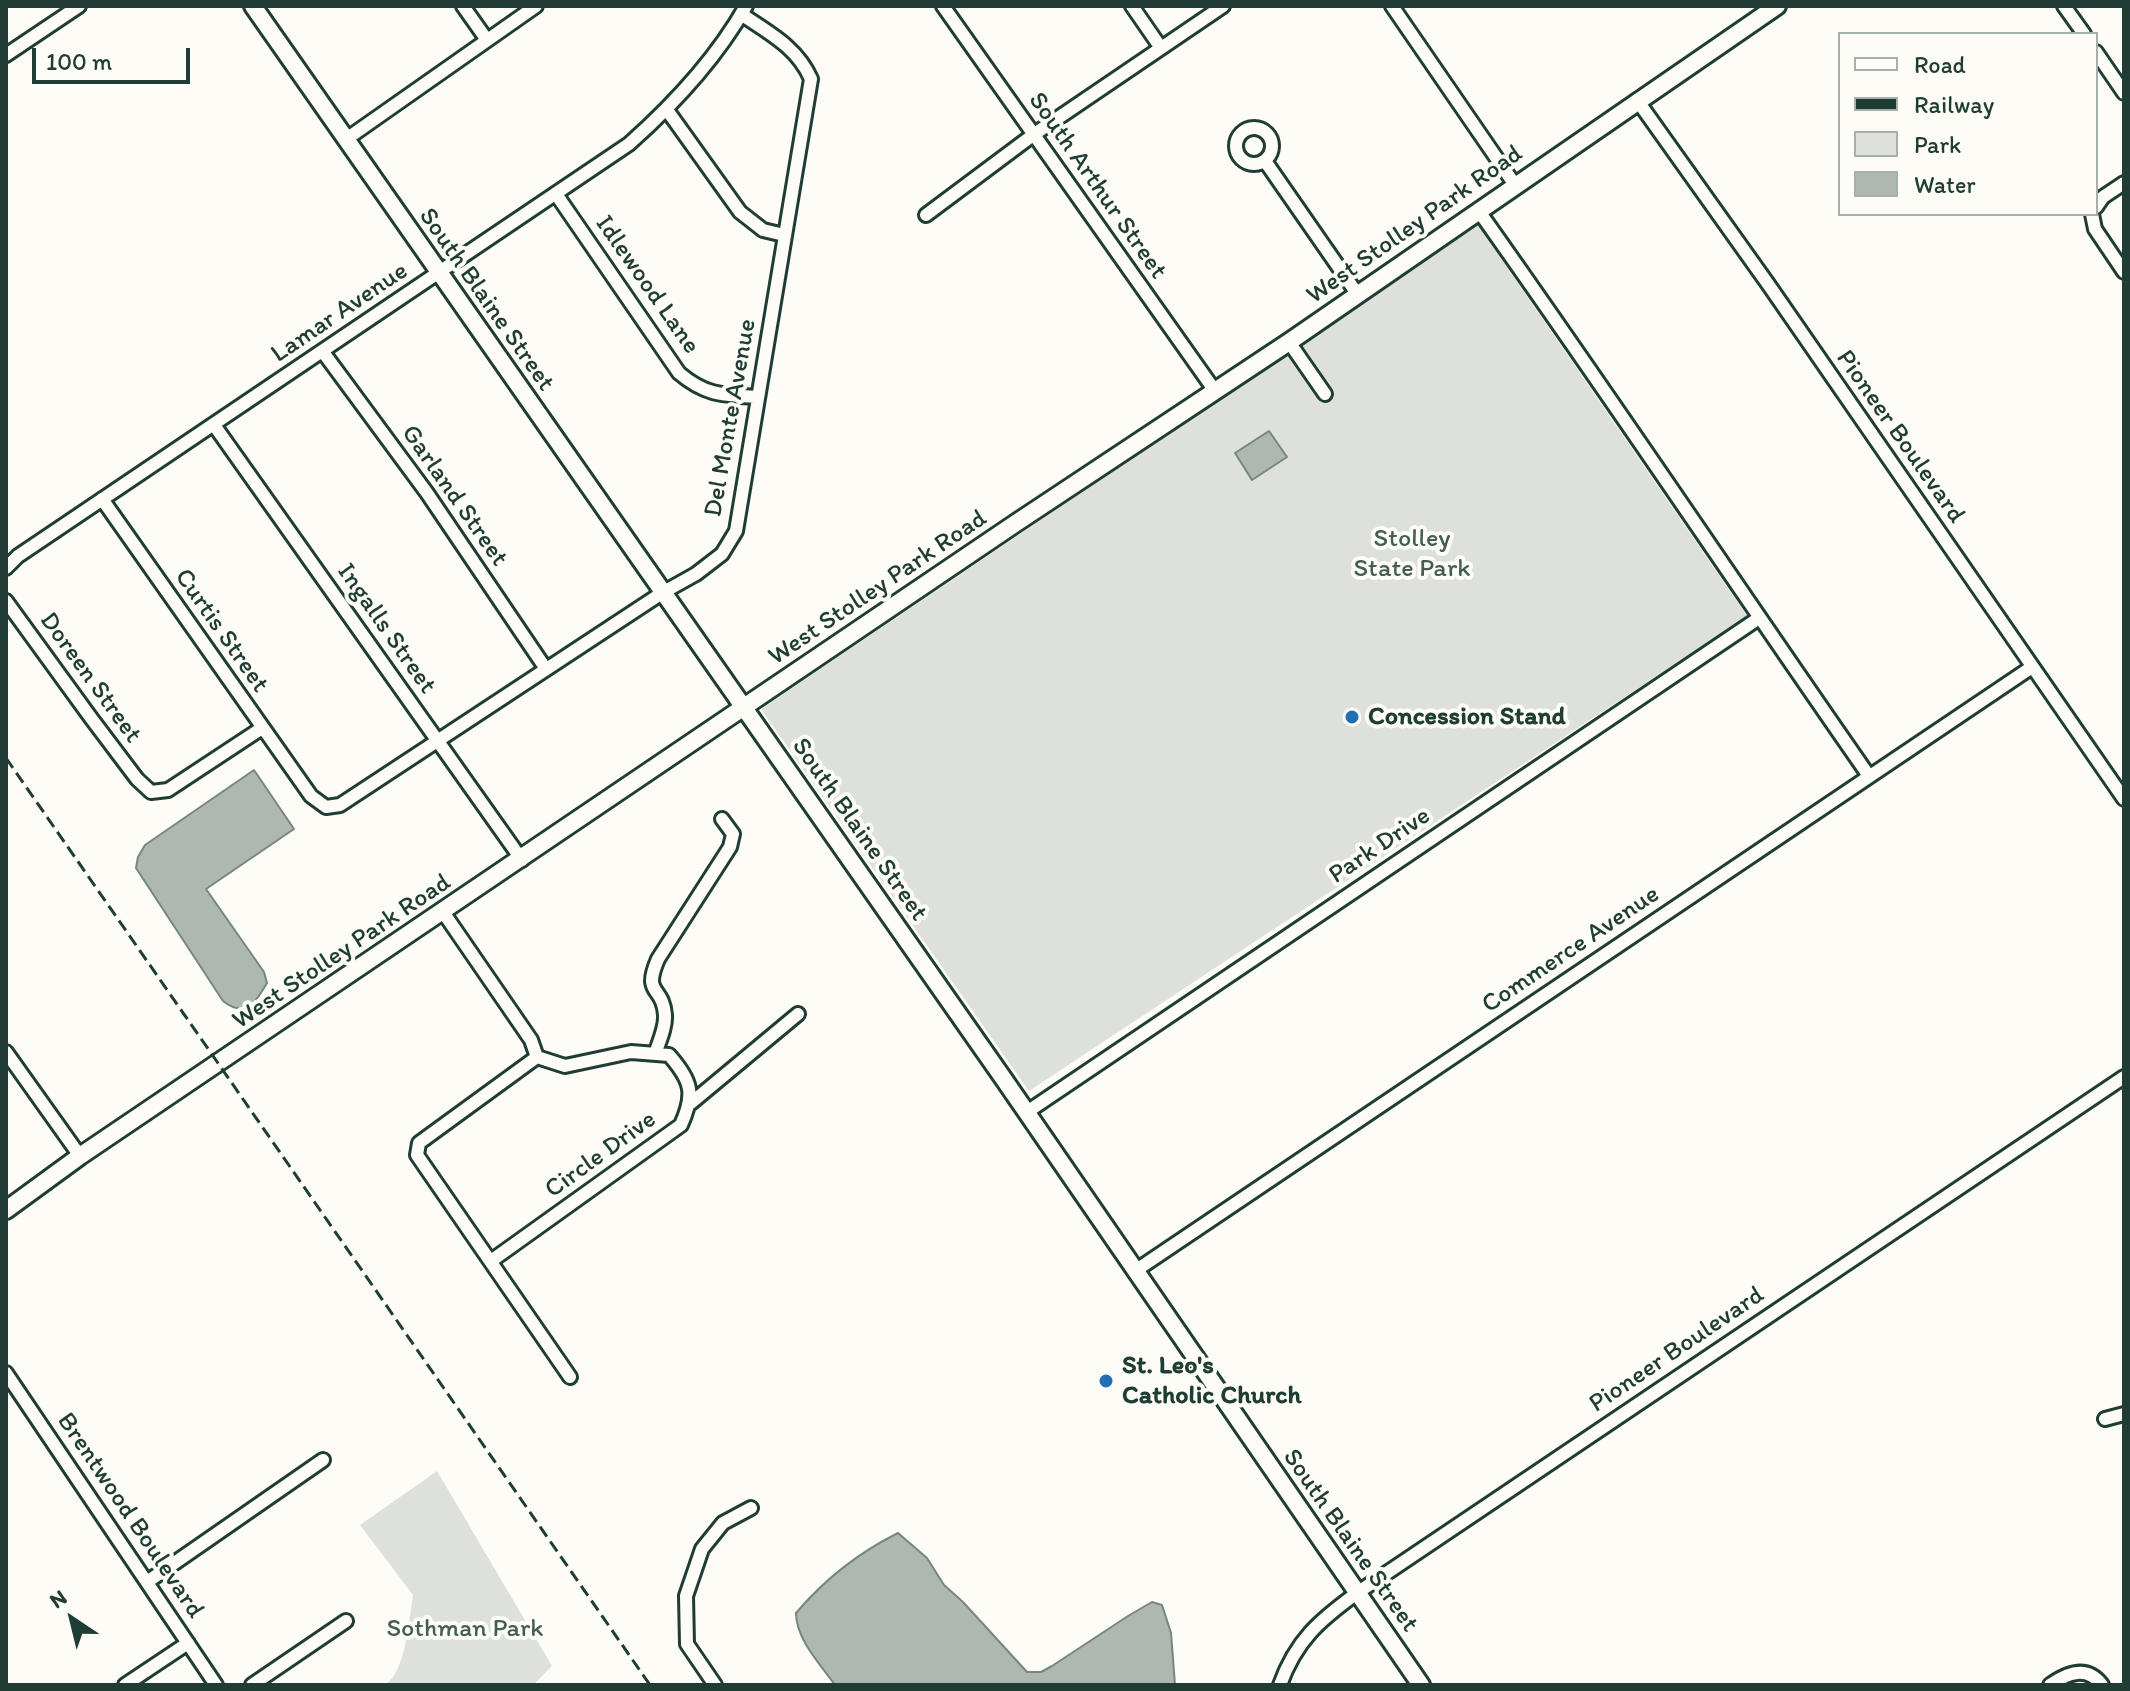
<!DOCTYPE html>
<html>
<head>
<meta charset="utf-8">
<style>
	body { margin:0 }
	#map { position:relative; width:2130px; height:1691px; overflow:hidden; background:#fdfcf7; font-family:Itim,sans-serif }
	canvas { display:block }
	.frame { position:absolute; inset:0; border:8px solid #1f3d34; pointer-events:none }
	.legend { position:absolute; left:1838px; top:32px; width:260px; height:184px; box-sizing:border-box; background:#fdfcf7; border:2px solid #a4b0a9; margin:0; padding:10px 14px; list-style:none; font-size:24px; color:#1f3d34 }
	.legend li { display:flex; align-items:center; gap:16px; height:40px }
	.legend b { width:40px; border:2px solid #a4b0a9 }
	.north { position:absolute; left:32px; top:1579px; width:80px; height:80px; -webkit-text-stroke:6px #fdfcf7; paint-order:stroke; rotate:325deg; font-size:22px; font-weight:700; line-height:32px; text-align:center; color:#1f3d34 }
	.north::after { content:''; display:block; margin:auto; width:28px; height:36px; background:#1f3d34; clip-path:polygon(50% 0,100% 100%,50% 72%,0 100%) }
	.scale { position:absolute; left:32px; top:48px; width:158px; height:36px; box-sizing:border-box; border:4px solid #1f3d34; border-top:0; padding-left:10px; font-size:24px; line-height:28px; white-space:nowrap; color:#1f3d34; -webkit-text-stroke:6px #fdfcf7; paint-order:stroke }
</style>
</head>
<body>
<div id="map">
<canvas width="2130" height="1691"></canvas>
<div class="frame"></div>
<ul class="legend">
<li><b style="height:10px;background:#fdfcf7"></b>Road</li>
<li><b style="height:10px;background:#1f3d34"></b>Railway</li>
<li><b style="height:22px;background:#dde0db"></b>Park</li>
<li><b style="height:22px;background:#aeb8b1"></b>Water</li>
</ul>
<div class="north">N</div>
<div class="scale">100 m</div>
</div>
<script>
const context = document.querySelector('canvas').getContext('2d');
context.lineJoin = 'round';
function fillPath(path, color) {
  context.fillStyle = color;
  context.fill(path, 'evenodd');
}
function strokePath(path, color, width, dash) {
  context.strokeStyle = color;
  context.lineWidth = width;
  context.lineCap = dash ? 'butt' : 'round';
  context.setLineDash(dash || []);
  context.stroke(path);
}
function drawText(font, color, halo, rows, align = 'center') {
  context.font = font + ' Itim,sans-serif';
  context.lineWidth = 8;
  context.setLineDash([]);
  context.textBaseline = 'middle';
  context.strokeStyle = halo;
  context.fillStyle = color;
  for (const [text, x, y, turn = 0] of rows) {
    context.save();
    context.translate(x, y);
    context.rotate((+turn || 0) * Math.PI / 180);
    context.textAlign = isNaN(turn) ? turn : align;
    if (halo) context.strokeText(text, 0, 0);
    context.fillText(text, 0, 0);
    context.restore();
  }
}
fillPath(new Path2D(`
	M1478 225 1747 616 1029 1091 761 709Z
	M437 1471 552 1666 533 1685H385C406 1671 409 1620 413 1595L360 1525Z`), '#dde0db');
const water = new Path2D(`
	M1269 431 1287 457 1252 480 1235 453Z
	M254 770 294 829 206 889 264 972 267 983C256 1002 246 1019 223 1001L136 868 138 857 145 845Z
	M898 1533 927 1558 944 1585 963 1602 1027 1672H1041L1052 1666 1128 1616 1152 1602 1162 1605 1171 1633 1175 1685H835C820 1664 796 1639 796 1613 824 1580 860 1552 898 1533Z`);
fillPath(water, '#aeb8b1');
strokePath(water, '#75877f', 2);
const street = new Path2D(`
	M463 6 487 40
	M943 6 1215 391
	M1132 6 1161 48
	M1392 6 1515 185
	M2064 6 2084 34
	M2096 52 2124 93
	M6 55 79 6
	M1637 100 1768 284 2124 799
	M667 110 740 212 763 230 784 235
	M1236 146a18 18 0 1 1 36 0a18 18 0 1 1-36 0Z
	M345 140 536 6
	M1265 161 1358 295
	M556 194 679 373C706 396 724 395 758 397
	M2096 207 2103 197 2124 183
	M1478 210C1611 397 1738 588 1869 776
	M2092 214 2095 229 2124 272
	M926 215 1033 135 1223 6
	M1289 342 1325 394
	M323 352 427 493 546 669
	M214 425 522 860
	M102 499 311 796 326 807 340 805 662 593 696 574 722 554 736 531 811 79C797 47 769 33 741 14
	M6 568 18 556 629 144C674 104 716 59 746 6
	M6 601 91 718 137 779 151 792 168 790 262 728
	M443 912 531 1040 537 1057
	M6 1052 80 1156
	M655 1054C659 1042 666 1027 665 1015 663 985 642 996 658 959L730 847 733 834 722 819
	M691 1103 798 1014
	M1027 1112 1759 618
	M491 1261 681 1125C695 1094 692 1081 669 1055L631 1052 565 1066 537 1057 419 1143 417 1155 570 1377
	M1135 1271 2032 667
	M6 1373 216 1685
	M2105 1419 2124 1414
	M147 1582 323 1460
	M125 1685 188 1643
	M252 1685 346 1621
	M715 1685 687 1644 686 1596 702 1549 723 1523 751 1508
	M1280 1685C1296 1640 1320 1620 1357 1593L2124 1077
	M2050 1685C2067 1673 2087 1665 2102 1685`);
const secondary = new Path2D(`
	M253 6 1003 1078 1421 1685
	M6 1210 80 1156 1016 523 1289 342 1777 6`);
strokePath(street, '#1f3d34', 18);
strokePath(secondary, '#1f3d34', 22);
strokePath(street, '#fdfcf7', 12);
strokePath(secondary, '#fdfcf7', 16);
strokePath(new Path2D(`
	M6 758 650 1685`), '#1f3d34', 3, [12, 6]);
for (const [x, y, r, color] of [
	[1352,717,8,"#1f6fb2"],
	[1106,1381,8,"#1f6fb2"]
]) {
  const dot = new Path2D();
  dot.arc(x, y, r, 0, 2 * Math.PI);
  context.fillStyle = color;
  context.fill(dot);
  strokePath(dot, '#fdfcf7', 3);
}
drawText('26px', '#1f3d34', '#fdfcf7', [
	["South Arthur Street",1097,186,55],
	["West Stolley Park Road",1415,225,-35],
	["Idlewood Lane",647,285,55],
	["South Blaine Street",486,300,55],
	["Lamar Avenue",340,313,-34],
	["Del Monte Avenue",731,418,-80],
	["Pioneer Boulevard",1900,437,55],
	["Garland Street",454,496,55],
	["West Stolley Park Road",878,588,-34],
	["Ingalls Street",386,629,55],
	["Curtis Street",221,631,55],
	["Doreen Street",90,678,54],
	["South Blaine Street",859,830,55],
	["Park Drive",1380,846,-34],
	["Commerce Avenue",1571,950,-34],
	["West Stolley Park Road",342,952,-34],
	["Circle Drive",601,1155,-36],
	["Pioneer Boulevard",1677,1350,-34],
	["Brentwood Boulevard",130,1516,56],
	["South Blaine Street",1350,1541,55]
]);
drawText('26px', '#455e55', '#fdfcf7', [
	["Stolley",1412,539],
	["State Park",1412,569],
	["Sothman Park",465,1629]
]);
drawText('bold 26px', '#1f3d34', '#fdfcf7', [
	["Concession Stand",1368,717],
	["St. Leo's",1122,1366],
	["Catholic Church",1122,1396]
], 'left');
</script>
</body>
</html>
